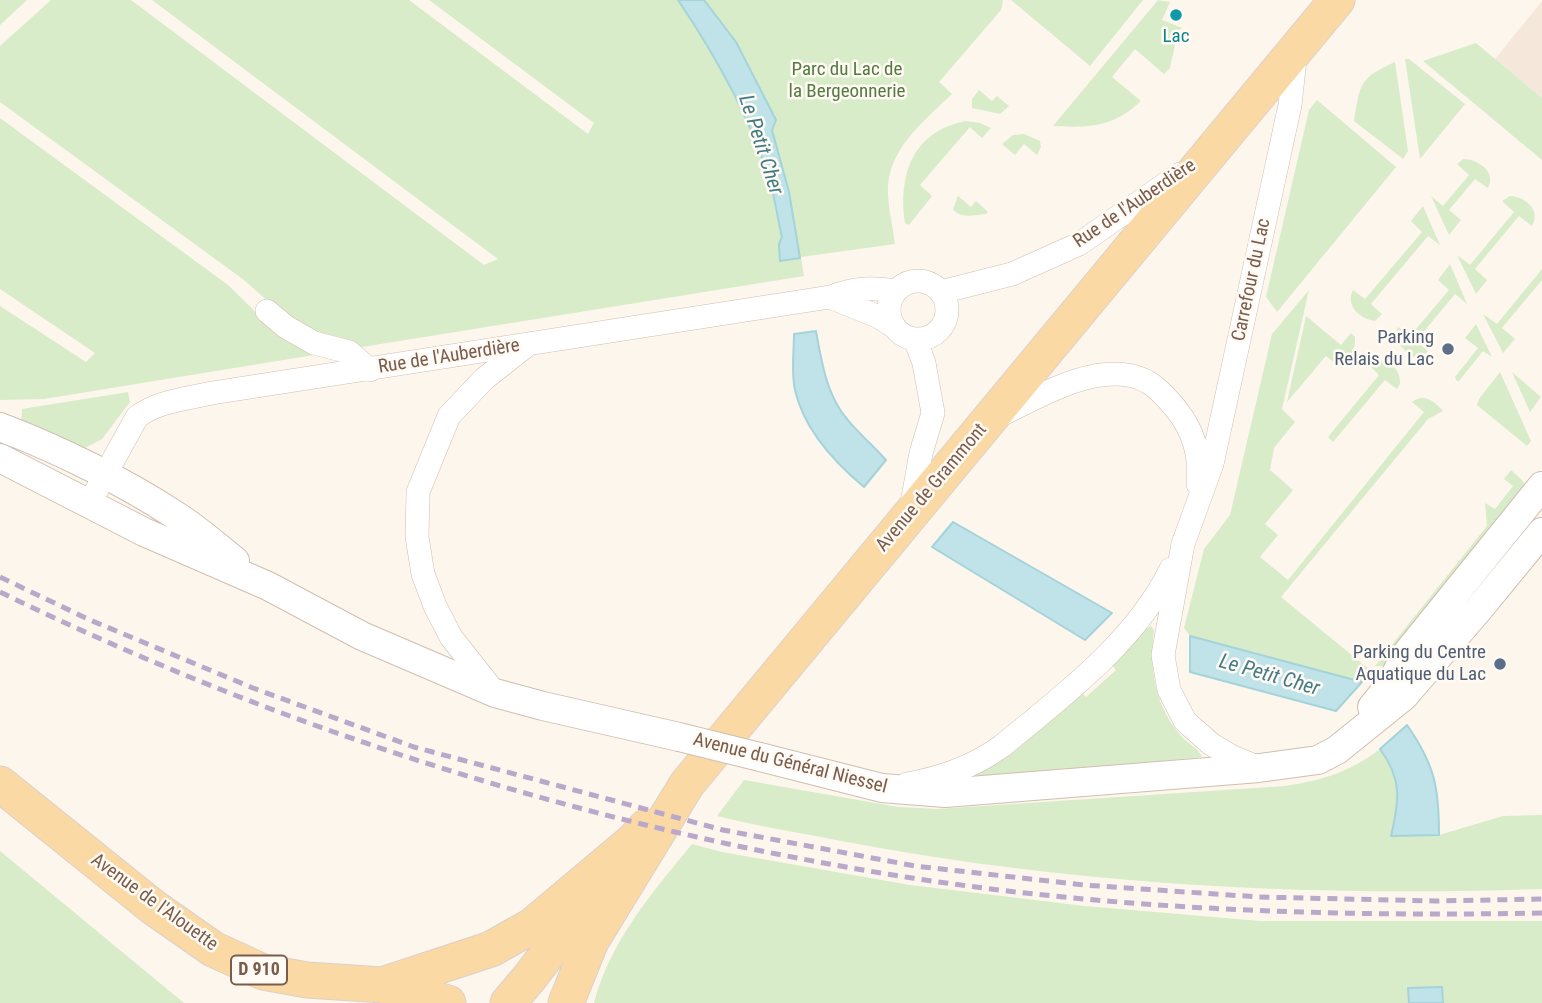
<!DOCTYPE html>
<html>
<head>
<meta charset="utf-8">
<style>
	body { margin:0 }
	canvas { display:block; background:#fdf6ec }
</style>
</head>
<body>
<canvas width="1542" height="1003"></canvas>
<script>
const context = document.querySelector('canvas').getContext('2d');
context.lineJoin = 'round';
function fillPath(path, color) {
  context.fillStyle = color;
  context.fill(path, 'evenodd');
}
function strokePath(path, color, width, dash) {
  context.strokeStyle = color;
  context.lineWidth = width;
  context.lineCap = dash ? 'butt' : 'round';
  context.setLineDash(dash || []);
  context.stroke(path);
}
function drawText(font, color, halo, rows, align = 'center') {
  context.font = font + ' "Roboto Condensed",sans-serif';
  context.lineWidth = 5;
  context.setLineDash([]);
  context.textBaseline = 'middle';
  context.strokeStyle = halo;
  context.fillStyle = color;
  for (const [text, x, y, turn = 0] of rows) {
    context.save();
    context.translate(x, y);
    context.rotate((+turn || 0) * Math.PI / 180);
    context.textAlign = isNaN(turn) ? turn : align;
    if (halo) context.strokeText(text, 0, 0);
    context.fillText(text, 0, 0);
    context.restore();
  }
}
fillPath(new Path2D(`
	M1542 1V98L1495 59Z`), '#f5e8da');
fillPath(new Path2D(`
	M0 0H27L0 25Z
	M51 0H131L484 265 498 259 152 0H409L588 134 594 123 429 0H678C715 55 749 115 769 178 775 197 777 217 782 237L779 244 780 261 789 192 772 130 775 119 736 42 704 0H1003L1001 10 939 82 952 94C923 122 885 151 888 196 889 212 893 228 895 244L801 257 804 276 362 347 350 346 298 328 244 280 0 102V46Z
	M1011 0H1143L1090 66Z
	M1158 0 1170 2 1162 20 1182 28 1178 31 1170 68 1164 74 1135 49 1112 77 1141 101C1113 127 1091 128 1053 126Z
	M1476 43 1542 98V160L1423 61Z
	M1405 59H1409L1465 104 1420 159Z
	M1395 62 1408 151 1403 159 1354 121C1361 83 1358 79 1395 62Z
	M979 90 992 101 997 96 1009 106 1000 114 972 108V99Z
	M1317 100 1396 167 1277 312 1266 297 1309 110Z
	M0 118 228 285 269 325 320 354 44 399 0 400V306L86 362 95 353 0 289Z
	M966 121 980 123 991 128 982 138 970 127 920 185 932 196 909 225 905 223C898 174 913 131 966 121Z
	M1024 134 1040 141 1041 147 1037 155 1024 144 1015 155 1002 144 1013 135Z
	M1463 159C1478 159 1497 172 1488 188L1475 179 1449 210 1461 220 1449 235 1431 196 1443 206 1469 175 1457 164Z
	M958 196 971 207 976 201 988 212 986 214C975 215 960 219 953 209Z
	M1510 196C1526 197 1541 210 1532 226L1519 216 1475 269 1487 280 1476 294 1457 255 1470 265 1514 212 1502 201Z
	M1423 206 1440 245 1428 236 1371 304 1382 314 1375 321C1360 319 1345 306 1353 290L1365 299 1422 232 1411 221Z
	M1450 264 1467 304 1455 294 1416 341 1428 351 1423 356 1411 357 1399 344 1395 333 1398 327 1410 336 1449 290 1438 280Z
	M1542 269V280L1502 328 1515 339 1503 353 1483 314 1497 324Z
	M1309 290 1282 409 1295 422 1274 448 1270 470 1293 490 1265 524 1278 535 1260 557 1288 580 1424 412 1412 402C1424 393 1434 401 1443 411L1428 419 1281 597 1370 670 1362 682 1190 636 1184 628 1204 549 1230 515 1272 334Z
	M1306 316 1341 345 1351 333 1355 337C1356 351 1349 358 1341 368L1326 356 1287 402Z
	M1476 324 1492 357 1483 351 1459 381H1457L1455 377 1478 348 1465 338Z
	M1378 360C1391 362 1401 370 1400 384L1397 389 1385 380 1333 442 1328 437 1379 375 1368 364Z
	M1500 372 1531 441 1527 446 1477 405 1479 399Z
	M1512 372 1541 397 1530 412Z
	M128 392 130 402 102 439 85 448 80 449 21 424 22 409Z
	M1511 470 1523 481 1526 489 1391 653 1384 666H1375L1487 526 1485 503 1495 509 1513 486 1504 479Z
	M1151 626 1154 630C1149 669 1155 708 1183 738 1190 745 1199 749 1202 757L976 779 973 777 1019 747 1082 693 1086 697 1116 670 1112 665C1122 656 1142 630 1151 626Z
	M1380 749C1392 765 1398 784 1399 804L1439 835 1503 816 1542 815V889C1303 897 1071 885 836 840 796 832 756 826 717 816L744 780 898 807 937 809 1285 786C1324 780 1349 772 1380 749Z
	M692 844 722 852 910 885 1085 906 1260 921H1542V1003H1443L1441 987 1408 988 1409 1003H594C610 941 652 893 692 844Z
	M0 851 184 1003H0Z`), '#d8ecc9');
const water = new Path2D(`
	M678 0H704L736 42 776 120 772 130 789 192 800 258 780 261 779 244 782 237C777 217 775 197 769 178 749 114 715 55 678 0Z
	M816 331C821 358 825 387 841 411 853 429 872 444 886 460L864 487C834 462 804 430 795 390 791 373 794 352 794 334Z
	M953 522 1112 613 1085 640 932 547Z
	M1190 636 1362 682 1336 711 1190 672Z
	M1407 725C1435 765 1439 788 1439 835L1391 836C1399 802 1403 780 1380 749Z
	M1442 987 1443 1003H1409L1408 988Z`);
fillPath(water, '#bfe3e8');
strokePath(water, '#a5d3da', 2);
const minor = new Path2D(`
	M889 310a29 29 0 1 1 58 0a29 29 0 1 1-58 0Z
	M941 292 1012 274 1079 244 1180 174
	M830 297 879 317 893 326
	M267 311 286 327 314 343 349 352 370 370
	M997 417C1036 398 1094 362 1139 378 1154 383 1166 397 1176 409 1194 431 1201 455 1198 484
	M89 504 137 417C158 401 186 399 212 393L830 297C855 288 868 287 895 291
	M911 509 921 453 933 413 924 363 915 339
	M495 693 451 637 435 606 423 574 417 537 418 492 449 416 484 379 526 346
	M1259 768 1231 756 1211 744 1185 721 1169 690 1163 655 1183 544 1212 464 1290 105 1296 50
	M907 784C942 778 973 767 1002 746 1064 695 1135 642 1171 569`);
const tertiary = new Path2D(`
	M0 427C56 448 125 482 175 515 196 528 215 545 235 561
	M0 458 144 532 268 586 362 636 495 693 543 706 679 737
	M1372 707 1390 685 1407 653 1542 486
	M760 757 882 788 945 793 1259 768 1318 760 1337 750 1404 696 1478 610 1542 532`);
const primary = new Path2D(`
	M0 784 153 907 213 949 263 972 307 980 382 985 448 1003
	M382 985 491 949 532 926 632 842 646 827
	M508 1003 530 977 596 890
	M566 1003 591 941 687 784 1337 0`);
strokePath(minor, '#d1beb0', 24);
strokePath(tertiary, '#d1beb0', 30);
strokePath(primary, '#dad1cd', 37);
strokePath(minor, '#fff', 23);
strokePath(tertiary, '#fff', 28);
strokePath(primary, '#fbd9a5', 35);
strokePath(new Path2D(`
	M0 577 90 620 253 688 414 747 723 830 915 866 1084 885 1259 897 1435 901 1542 899
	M0 592C287 732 596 829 912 878 1120 910 1332 917 1542 913`), '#b9a8c9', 5, [10, 7]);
const tertiaryBridge = new Path2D(`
	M679 737 760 757`);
strokePath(tertiaryBridge, '#d1beb0', 30, []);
strokePath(tertiaryBridge, '#fff', 28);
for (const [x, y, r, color] of [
	[1176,15,7,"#0f9aa8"],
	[1448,349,7,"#5c6f8a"],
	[1500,664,7,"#5c6f8a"]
]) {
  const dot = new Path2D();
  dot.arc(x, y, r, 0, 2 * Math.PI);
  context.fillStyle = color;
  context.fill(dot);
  strokePath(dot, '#fffaf3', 2.5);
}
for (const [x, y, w] of [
	[259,970,56]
]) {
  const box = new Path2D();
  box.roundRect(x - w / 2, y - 14.5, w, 29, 5);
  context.fillStyle = '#fffaf3';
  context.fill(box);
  strokePath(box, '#7a5c4d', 2);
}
drawText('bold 18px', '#7a5c4d', null, [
	["D 910",259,970]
]);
drawText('19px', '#0d838f', '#fffaf3', [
	["Lac",1176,37]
]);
drawText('19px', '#537a41', '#fffaf3', [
	["Parc du Lac de",847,70],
	["la Bergeonnerie",847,92]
]);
drawText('19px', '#7a5c4d', '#fffaf3', [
	["Rue de l'Auberdière",1135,204,-34],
	["Carrefour du Lac",1252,280,-78],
	["Rue de l'Auberdière",449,357,-9],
	["Avenue de Grammont",932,488,-50],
	["Avenue du Général Niessel",790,764,14],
	["Avenue de l'Alouette",154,903,36]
]);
drawText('19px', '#4e5e75', '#fffaf3', [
	["Parking",1434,338],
	["Relais du Lac",1434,360],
	["Parking du Centre",1486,653],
	["Aquatique du Lac",1486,675]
], 'right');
drawText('italic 21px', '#437c86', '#fffaf3', [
	["Le Petit Cher",760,145,72],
	["Le Petit Cher",1269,676,16]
]);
</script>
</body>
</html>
